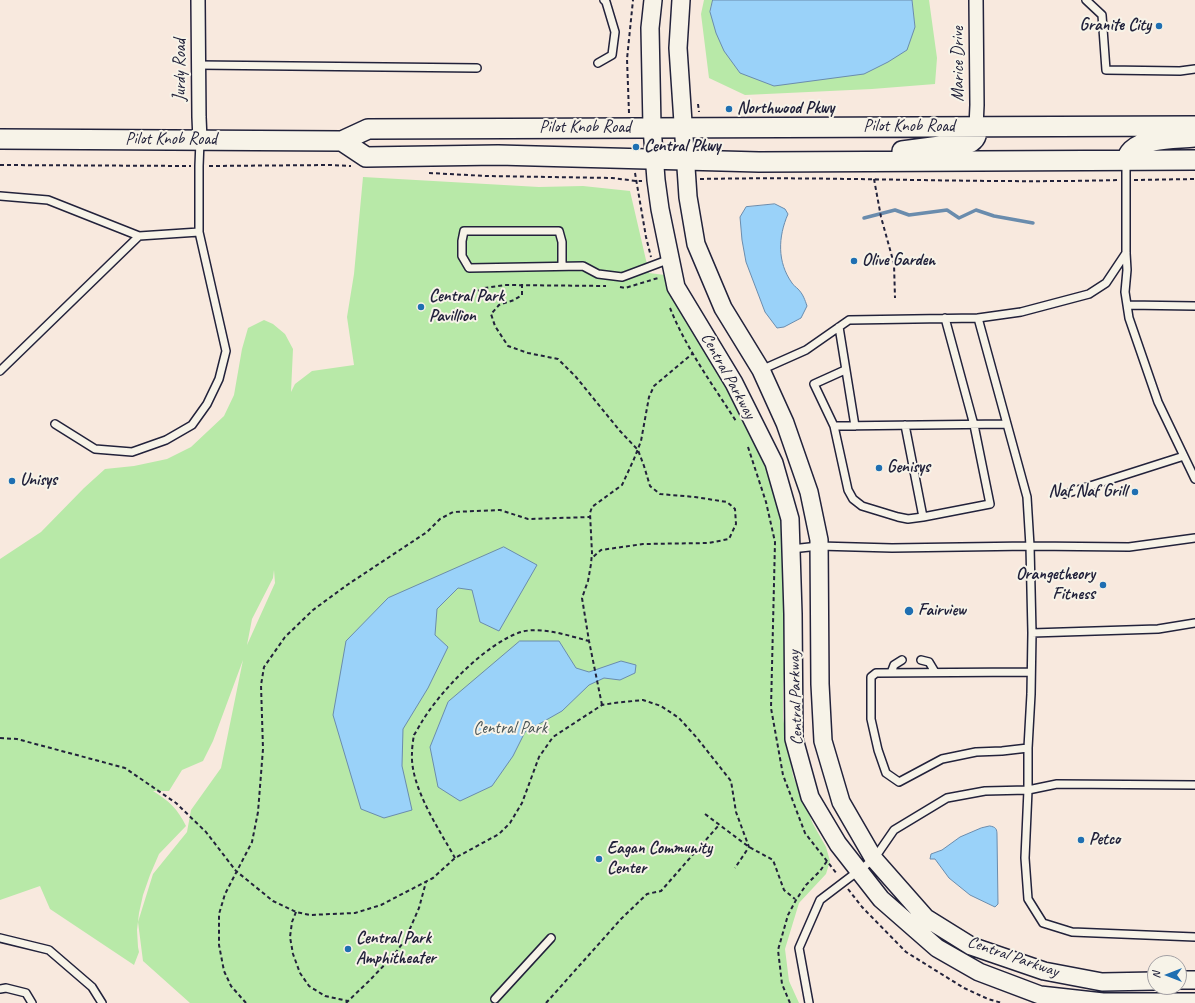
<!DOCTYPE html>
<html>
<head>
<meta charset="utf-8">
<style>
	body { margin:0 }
	#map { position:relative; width:1195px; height:1003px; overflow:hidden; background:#f8e9de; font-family:Caveat,sans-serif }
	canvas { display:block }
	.north { position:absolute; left:1147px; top:955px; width:40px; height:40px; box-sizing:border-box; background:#f7f3e8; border:1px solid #a29fa3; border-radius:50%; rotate:270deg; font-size:11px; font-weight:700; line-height:16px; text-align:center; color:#22223b }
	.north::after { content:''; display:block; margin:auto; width:14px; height:18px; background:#1f6fb2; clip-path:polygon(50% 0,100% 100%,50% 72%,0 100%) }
</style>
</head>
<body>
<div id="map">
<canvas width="1195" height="1003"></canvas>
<div class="north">N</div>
</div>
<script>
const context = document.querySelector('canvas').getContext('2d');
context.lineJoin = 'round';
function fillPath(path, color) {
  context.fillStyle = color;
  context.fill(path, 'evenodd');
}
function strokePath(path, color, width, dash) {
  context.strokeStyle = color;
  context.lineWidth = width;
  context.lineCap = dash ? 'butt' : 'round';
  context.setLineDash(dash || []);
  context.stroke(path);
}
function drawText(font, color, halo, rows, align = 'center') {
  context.font = font + ' Caveat,sans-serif';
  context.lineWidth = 4;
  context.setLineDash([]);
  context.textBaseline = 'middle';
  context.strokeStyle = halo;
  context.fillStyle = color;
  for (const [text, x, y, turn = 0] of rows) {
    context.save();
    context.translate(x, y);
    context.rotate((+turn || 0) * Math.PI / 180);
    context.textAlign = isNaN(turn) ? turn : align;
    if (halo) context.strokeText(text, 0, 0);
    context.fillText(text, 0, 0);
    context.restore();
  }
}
fillPath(new Path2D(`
	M704 0H713L710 12 915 27 912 0H929L937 58 935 84 872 89 745 95 709 78 701 14Z
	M363 177 539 187 583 186 630 191 649 273 665 275 686 319 755 436 774 487 785 543 787 621 783 690V718L793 776 813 824 826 847 830 861 826 874 799 903 785 949 789 981 799 1003H190L143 961 138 922 153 874 187 832 191 810 221 768 243 660 213 741 203 761 182 770 169 791H153C168 800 178 809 186 826L159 854 150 875 143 895 139 913 137 930 138 947 139 952 134 965 50 909 40 886 0 900V559L41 532 84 488 105 469 134 466 167 459 191 447 224 416 234 395 242 349 248 328 264 320 273 324 285 334 293 349 291 392 295 384 312 371 354 365 347 317 354 274ZM274 570 275 583 247 645 252 619 273 578Z`), '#b8e9a8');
const water = new Path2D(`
	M713 0H912L915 27 907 50 888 62 864 74 774 86 740 73 724 51 716 33 710 12Z
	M775 204 785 209 788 214C778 237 777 262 792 283 793 285 796 287 798 289 803 294 805 300 807 306L801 318 784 327 777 328 765 312 746 262 742 240 740 217 746 207Z
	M504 547 537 565 499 631 480 622 472 590 458 588 437 609 435 635 448 647 428 688 403 729 402 766 412 810 384 818 361 809 333 715 346 641 388 598Z
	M520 641H559L576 668 589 672 621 661 636 665 635 673 620 680 604 678 589 685 562 711 525 732 513 756 492 786 460 801 438 787 430 747 448 702Z
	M990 826C996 827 997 829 997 835L998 904 995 907 970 895 949 878 935 859H930L931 854 942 850 960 837 981 828Z`);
fillPath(water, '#9ad2f9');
strokePath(water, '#6a8cad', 1);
strokePath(new Path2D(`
	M864 218 895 210 909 215 947 210 959 218 976 210 994 216 1033 223`), '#6a8cad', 3.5);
const service = new Path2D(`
	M1086 0 1102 15 1106 70 1180 71 1195 69
	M598 63 612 55 615 32 606 2 604 0
	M198 65 477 68
	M1126 161V253L1127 270 1125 292 1129 318 1158 402 1195 479
	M0 196 48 200 139 236 199 232
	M562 266V242L559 231H464L462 241V256L469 268 583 266 598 274 622 277 670 259
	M1127 305 1195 306
	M978 318 1021 312 1089 294 1106 283 1126 253
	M839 327 855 426
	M761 370 806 350 849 320 978 318 1027 497 1030 546 1129 547 1195 538
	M845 370 814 384 834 426 1007 424
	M0 371 139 236
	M55 424 95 449 132 452 166 440 192 425 207 404 219 379 226 351 199 232V166L200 141
	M905 425 923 517 990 504 974 425 945 318
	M834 426 848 490 853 499 862 506 898 517 908 519 923 517
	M1065 494 1184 456
	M791 549 819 546 892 548 1030 546 1032 633 1031 694 1028 748V790L1057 784 1195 785
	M1032 633 1158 629 1195 623
	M921 660 929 662 935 672
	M891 673 894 665 902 660
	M1028 748 1002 751 976 752 942 759 899 782 886 773 878 750 871 719V677L876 673 1031 672
	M0 938 49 950 92 987 102 1003
	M0 989 6 988 26 993 32 1003
	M495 999 551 938
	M809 1003 799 948 820 900 874 859 894 830 947 798 985 791 1028 790 1025 858 1028 899 1043 923 1072 932 1195 937`);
const minor = new Path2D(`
	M198 0 199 117 200 140
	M976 127 977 105 976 0`);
const tertiary = new Path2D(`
	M653 0 650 28 652 127 656 180 660 209 676 287 734 383 774 463 790 519 793 614 794 739 810 797 838 844 881 899 937 948 979 972 1040 995 1103 1002H1195
	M681 0 678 48 688 197 696 244 723 308 761 370 785 423 809 492 819 540 820 684 823 741 841 802 874 859 926 918 971 946 1044 971 1102 982 1155 981
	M1179 980H1195`);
const secondary = new Path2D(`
	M0 139 342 141 368 129 1195 126
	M342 141 366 157 498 155 759 162 1195 160
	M902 151 971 142C977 138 977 134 976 127
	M1126 161C1127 157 1129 153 1132 150 1144 138 1177 139 1194 137`);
strokePath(service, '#22223b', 10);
strokePath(minor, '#22223b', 16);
strokePath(tertiary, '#22223b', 20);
strokePath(secondary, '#22223b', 22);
strokePath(new Path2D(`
	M698 104 699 112
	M629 113 627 59 633 0
	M0 165 191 166
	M209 166 331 165 351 166
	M429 173 487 176 612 178 636 181H642
	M635 173 646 237 651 257
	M700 179C839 176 979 184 1118 180
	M874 179 881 217 894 264 895 298
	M1134 180 1195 179
	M522 284V295L514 300 499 305 491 314 495 326 508 346 528 353 558 359 576 377 620 431 638 450 644 466 650 486 660 494 695 497 727 502 735 509 736 524 729 539 709 543 643 544 601 550 592 558
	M620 287 625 288 658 278
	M451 294 470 295 484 288 505 285 606 286
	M670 308C686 348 712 384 736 421
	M748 447 766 502 775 542 771 708 783 775 805 833 837 874
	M602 705 589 641 582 598 588 581 591 564 592 553 590 513 592 507 622 485 634 459 641 441 649 397 654 386 692 354
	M0 738 17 739 125 768 176 803 206 832 236 871 273 901 296 912 310 915 355 913 381 905 433 878 455 858 499 834 510 823 522 803 539 757 553 737 602 705 614 703 643 700 661 706 679 718 697 738 731 781 736 812 749 847 735 868
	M705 814 749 847 773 860 784 890 795 899
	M455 858C439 829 410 787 412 753 412 748 413 740 414 735 416 732 418 728 420 725 438 693 486 643 521 632 542 626 569 636 589 641
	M848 889 862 907 906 952 964 988 988 999 1002 1003
	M296 912 292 922 290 937 293 954 300 973 309 986 325 996 348 1001
	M246 1003 231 986 224 971 219 945V914L225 894 252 842 258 812 263 749 261 685 264 667 285 637 313 610 347 585 427 532 440 519 453 512 500 510 528 519 590 517
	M346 1003 369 981 393 956 405 940 419 908 426 882
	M546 1003 621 919 647 894 661 891 719 825
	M790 1003 782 984 778 950 788 915 796 900 806 885 820 871 827 861`), '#22223b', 2, [4, 3]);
strokePath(service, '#f7f3e8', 7);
strokePath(minor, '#f7f3e8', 13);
strokePath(tertiary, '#f7f3e8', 17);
strokePath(secondary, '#f7f3e8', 19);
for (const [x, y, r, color] of [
	[1159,26,4,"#1f6fb2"],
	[729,109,4,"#1f6fb2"],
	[636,147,4,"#1f6fb2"],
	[854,261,4,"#1f6fb2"],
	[421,307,4,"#1f6fb2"],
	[879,468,4,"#1f6fb2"],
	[12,481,4,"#1f6fb2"],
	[1135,492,4,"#1f6fb2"],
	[1103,585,4,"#1f6fb2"],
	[909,611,5,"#1f6fb2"],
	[1081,840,4,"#1f6fb2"],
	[599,859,4,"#1f6fb2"],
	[348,949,4,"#1f6fb2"]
]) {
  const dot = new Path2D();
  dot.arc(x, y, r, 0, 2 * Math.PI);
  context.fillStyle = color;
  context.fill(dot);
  strokePath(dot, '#f7f3e8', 1.5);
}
drawText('bold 17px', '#22223b', '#f7f3e8', [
	["Granite City",1151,26,"right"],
	["Northwood Pkwy",737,109],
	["Central Pkwy",644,147],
	["Olive Garden",862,261],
	["Central Park",429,297],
	["Pavillion",429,317],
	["Genisys",887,468],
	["Unisys",20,481],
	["Naf Naf Grill",1127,492,"right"],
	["Orangetheory",1095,575,"right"],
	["Fitness",1095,595,"right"],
	["Fairview",918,611],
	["Petco",1089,840],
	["Eagan Community",607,849],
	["Center",607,869],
	["Central Park",356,939],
	["Amphitheater",356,959]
], 'left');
drawText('17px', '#22223b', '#f7f3e8', [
	["Marice Drive",959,64,-90],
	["Jurdy Road",181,70,-90],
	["Pilot Knob Road",909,127],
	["Pilot Knob Road",585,128],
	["Pilot Knob Road",171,140],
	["Central Parkway",728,376,61],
	["Central Parkway",796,698,-92],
	["Central Parkway",1013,957,19]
]);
drawText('17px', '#485456', '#f7f3e8', [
	["Central Park",510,729]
]);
</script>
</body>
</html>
